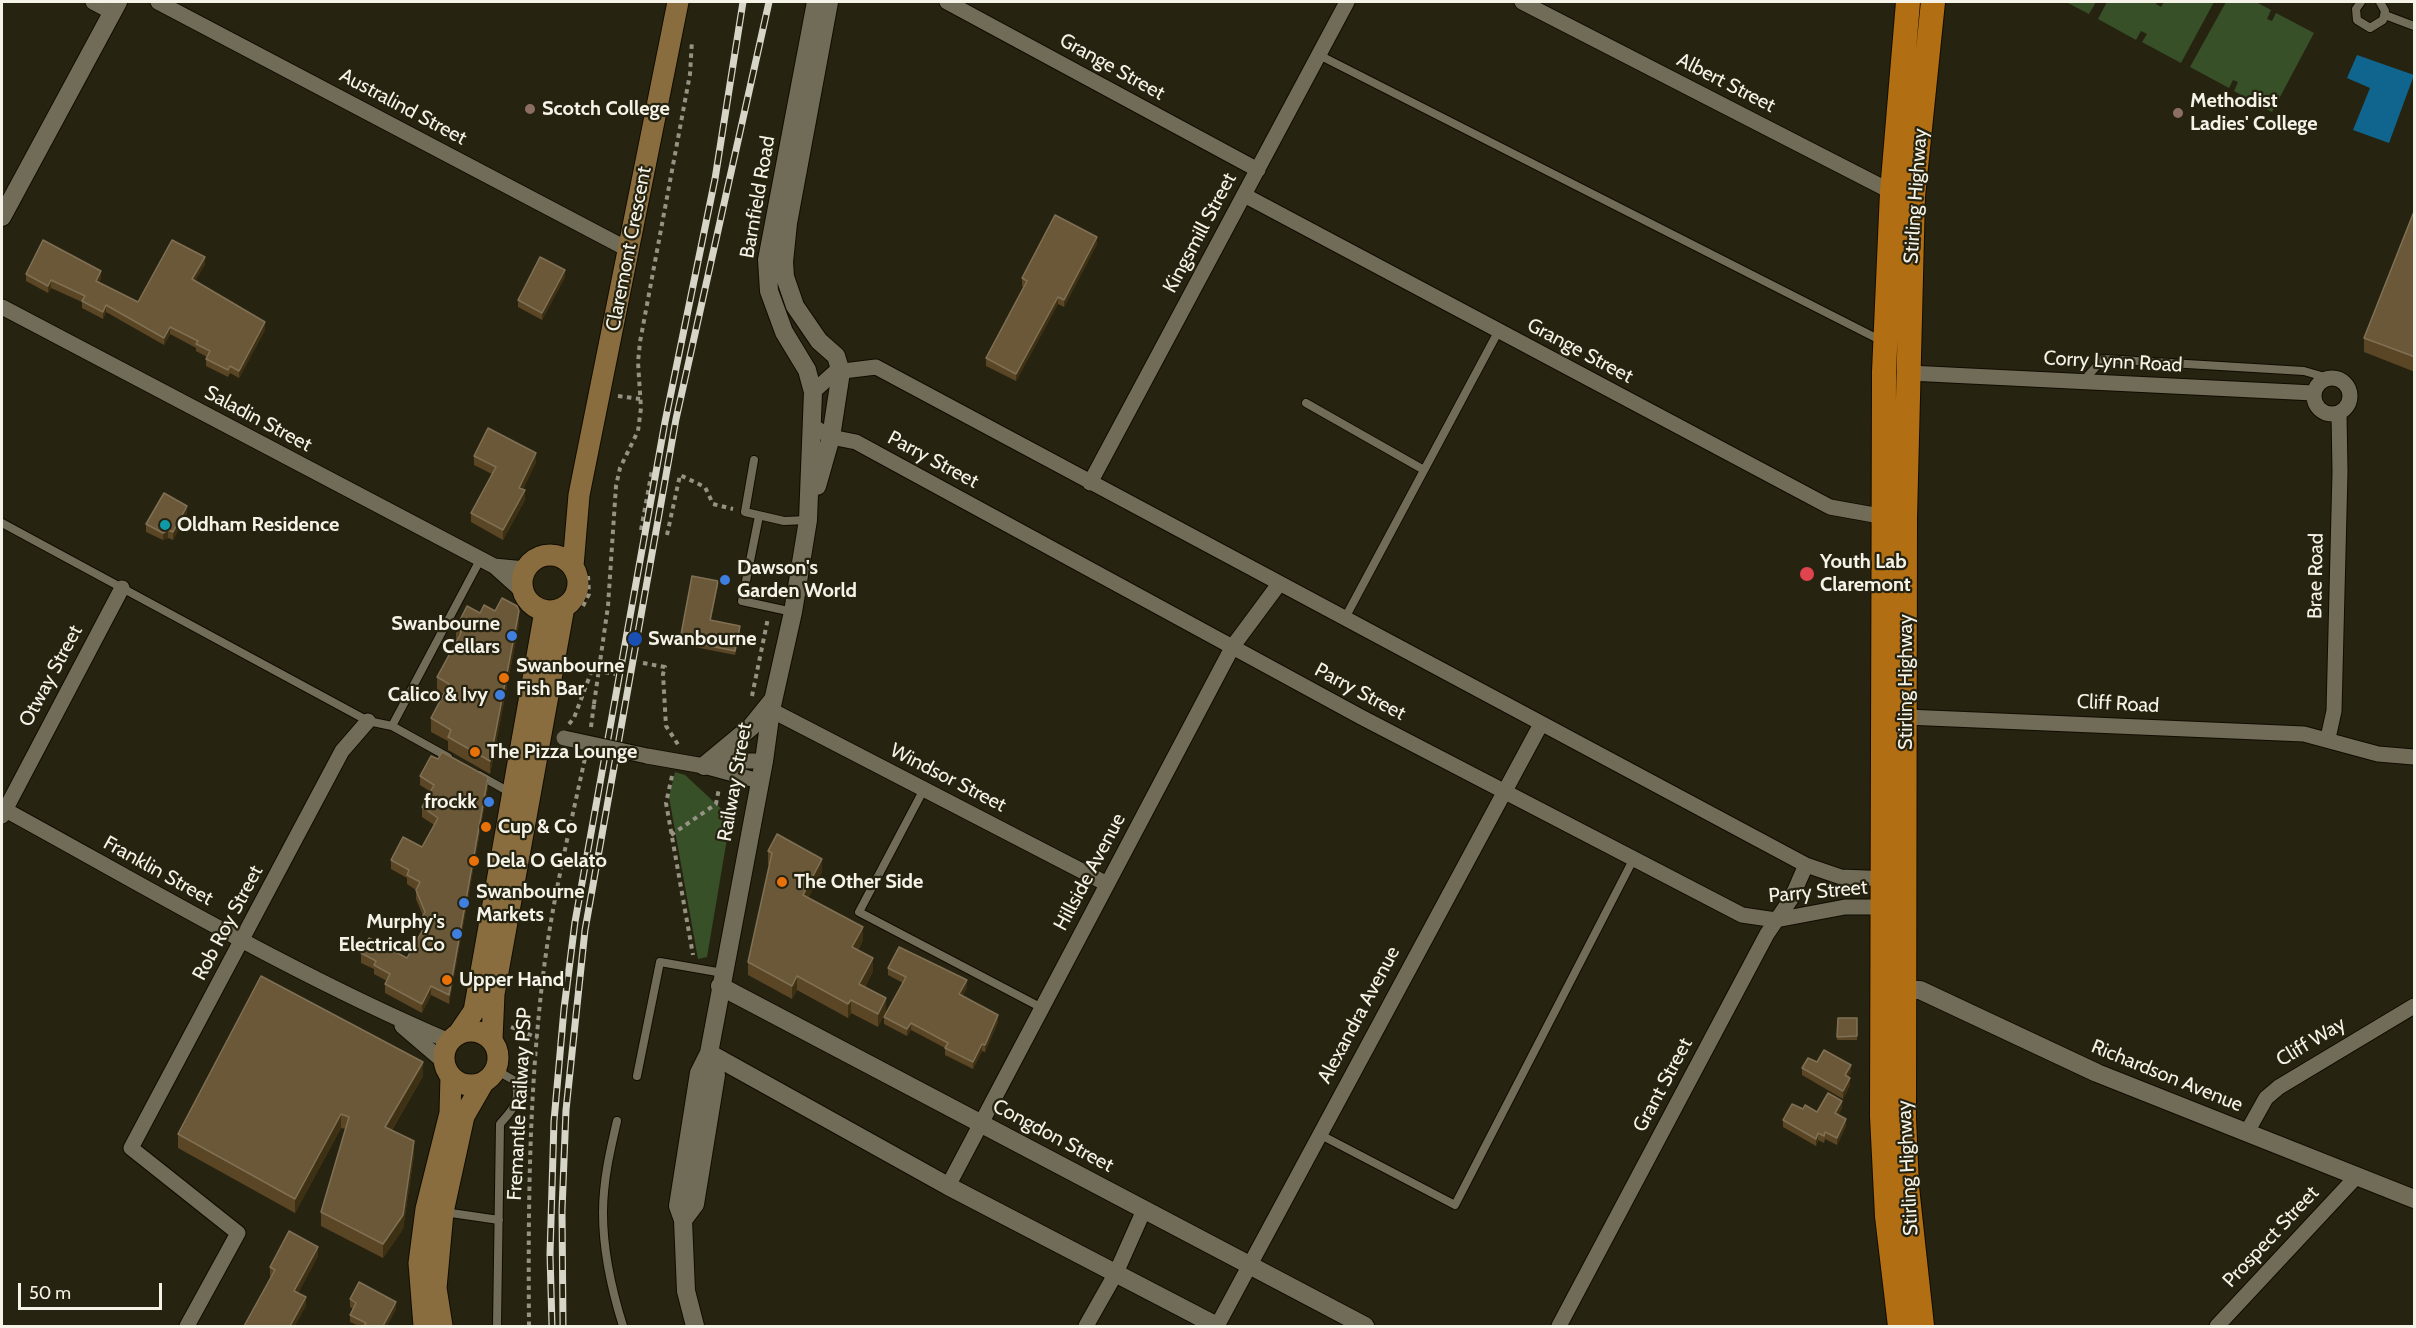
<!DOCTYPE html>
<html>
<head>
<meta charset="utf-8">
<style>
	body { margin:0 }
	#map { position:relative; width:2416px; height:1328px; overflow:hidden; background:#272311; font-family:Cabin,sans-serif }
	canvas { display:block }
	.frame { position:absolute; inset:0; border:3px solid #f5f3e7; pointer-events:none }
	.scale { position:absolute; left:18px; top:1283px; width:144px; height:27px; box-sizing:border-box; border:3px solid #f5f3e7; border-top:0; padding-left:8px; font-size:18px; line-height:21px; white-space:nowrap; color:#f5f3e7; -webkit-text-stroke:4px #272311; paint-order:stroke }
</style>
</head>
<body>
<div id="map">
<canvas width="2416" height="1328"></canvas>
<div class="frame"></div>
<div class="scale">50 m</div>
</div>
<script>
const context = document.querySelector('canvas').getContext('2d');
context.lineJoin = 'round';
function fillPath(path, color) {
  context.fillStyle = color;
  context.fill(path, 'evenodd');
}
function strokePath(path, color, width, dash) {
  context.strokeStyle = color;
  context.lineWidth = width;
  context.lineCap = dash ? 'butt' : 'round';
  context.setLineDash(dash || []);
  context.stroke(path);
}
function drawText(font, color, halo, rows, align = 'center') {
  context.font = font + ' Cabin,sans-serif';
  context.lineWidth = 4.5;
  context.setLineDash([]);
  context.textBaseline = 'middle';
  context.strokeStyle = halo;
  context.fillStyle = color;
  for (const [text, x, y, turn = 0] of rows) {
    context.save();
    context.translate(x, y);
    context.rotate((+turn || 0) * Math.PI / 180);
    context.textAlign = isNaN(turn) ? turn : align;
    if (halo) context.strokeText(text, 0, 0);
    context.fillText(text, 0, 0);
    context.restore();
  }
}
fillPath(new Path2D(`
	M2066 2H2096L2089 14Z
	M2107 2H2157L2156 4 2161 7 2164 2H2214L2181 63 2142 42 2147 34 2141 31 2136 40 2098 19Z
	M2226 2H2256L2271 10 2267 19 2272 21 2276 13 2314 33 2272 112 2234 91 2238 82 2233 80 2229 88 2190 67Z
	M675 772 685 775 728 815 730 821 707 957 698 959 669 797Z`), '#375028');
fillPath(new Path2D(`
	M2357 55 2414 75 2389 143 2353 130 2370 88 2347 78Z`), '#0f658e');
const service = new Path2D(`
	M2361 2 2356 9 2357 20 2370 28 2383 20 2385 11 2380 2
	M2385 15 2414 26
	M1319 55 1882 341
	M2084 380 2103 359 2304 371 2328 378
	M1306 403 1424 470
	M754 460 745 512 784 521 808 520
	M759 516 742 601 793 612
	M2 523 368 721 392 726 448 757
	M1345 618 1498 332
	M392 726 480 560
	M479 775 511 793
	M924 789 859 912 1042 1008
	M496 1070 515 1081C521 1102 513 1109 500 1124L497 1326
	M637 1076 660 962 723 973
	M617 1121C610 1151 603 1181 603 1213 603 1250 612 1291 623 1326
	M1319 1134 1455 1205 1634 858
	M444 1212 499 1220`);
const minor = new Path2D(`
	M93 2 112 12
	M158 2 629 250
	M947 2 1258 170
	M1522 2 1892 192 1899 193
	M1244 195 1830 507 1891 518
	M2 307 494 566 523 592
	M1909 373 2314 393
	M2314 396a18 18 0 1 1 36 0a18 18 0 1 1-36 0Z
	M813 392 835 372 876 367 1806 865 1841 877 1891 879
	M814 427 831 437 856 442 1361 717 1742 915 1776 920 1845 907H1890
	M1090 483 1347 2
	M494 566 525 569
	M771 710 1107 884
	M1906 717 2304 734 2378 754 2414 757
	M2328 738 2334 711 2340 472 2339 413
	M647 756 704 766 759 781
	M704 766 724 761H764
	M2 808C150 889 294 975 449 1041
	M2 816 122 588
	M402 1026 444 1062
	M2247 1132 2266 1098 2279 1087 2414 1006
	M948 1186 1233 646 1279 584
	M187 1326 238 1233 131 1148 342 751 368 721
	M1086 1326 1116 1273 1144 1210
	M1217 1326 1541 724
	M1559 1326 1767 934 1791 899 1806 865
	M2217 1326 2357 1176`);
const tertiary = new Path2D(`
	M2 217 118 2
	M817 486 831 437 841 372 836 356 819 341 795 306 785 277 784 262 788 223 829 2
	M704 766 751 727 772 701
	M720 986 1365 1326
	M1905 990H1920L2097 1073 2414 1199
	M709 1053 948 1186 1217 1326
	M683 1220 695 1204 716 1075 709 1053
	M695 1326 686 1291 683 1220 678 1206 699 1073 709 1053 764 761 771 710 793 612 808 520 813 392 807 370 784 332 769 291 767 260 816 2`);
const secondary = new Path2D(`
	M522 583a28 28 0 1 1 56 0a28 28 0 1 1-56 0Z
	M573 566 579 495 678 2
	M444 1058a27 27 0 1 1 54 0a27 27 0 1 1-54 0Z
	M459 1033 474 1011 545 611
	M492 1039 494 994 564 607
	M424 1326 419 1263 426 1209 450 1113 451 1076
	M442 1326 436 1288 443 1212 464 1116 483 1083`);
const trunk = new Path2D(`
	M1900 1326 1887 1216 1882 1116 1884 372 1892 192 1908 2
	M1922 1326 1907 1187 1904 1119 1905 518 1913 196 1933 2`);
strokePath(service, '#100c00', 10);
strokePath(minor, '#100c00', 17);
strokePath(tertiary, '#100c00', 20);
strokePath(secondary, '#100c00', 23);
strokePath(trunk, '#100c00', 26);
strokePath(new Path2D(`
	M618 396 640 399
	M641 530 652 470
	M667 535 680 475 705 487 713 504 733 509
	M583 606 589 594 588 576
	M608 606 616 486 620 468 638 431 641 408 638 362 640 342 690 74 692 40
	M643 663 665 667 663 674 666 726 679 746
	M752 696 768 618
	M569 724 574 718 592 670 615 674
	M591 727 594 704
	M672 776 666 803 693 955
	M671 835 716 804 719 788
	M511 1027 538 1038
	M529 1326C528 1207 529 1087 544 968 553 897 570 828 585 758`), '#969384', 4, [4.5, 4.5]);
strokePath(service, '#716c58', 8);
strokePath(minor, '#716c58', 15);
strokePath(tertiary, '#716c58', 18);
strokePath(secondary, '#8a6d3e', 21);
strokePath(trunk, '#b26e12', 24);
const rail = new Path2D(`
	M552 1326 550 1254 554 1121 564 1009 575 922 665 422 715 179 743 2
	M563 1326 562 1210 566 1110 585 930 676 419 769 2`);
strokePath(rail, '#d7d5c8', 7);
strokePath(rail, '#272311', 4.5, [14]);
const minorBridge = new Path2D(`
	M564 738 647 756`);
strokePath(minorBridge, '#100c00', 17, []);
strokePath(new Path2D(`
	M594 704 608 606`), '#969384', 4, [4.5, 4.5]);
strokePath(minorBridge, '#716c58', 15);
fillPath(new Path2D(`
	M2415 209V372L2364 352V338Z
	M1097 244 1064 307 1058 304 1016 381 986 366V358L1024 287 1022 286V278Z
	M205 264 195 281 265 330 239 378 230 373 228 377 206 366V359L207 357 196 351V348L170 334 164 345 106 312 103 319 82 308V302L51 288 48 293 26 281V274L101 278 99 283 138 302Z
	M565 277 542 320 518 307V300Z
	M474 456 536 462 523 489 525 500 503 540 471 522V513L492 474 474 465Z
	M187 513 173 540 168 538 163 540 146 532V524Z
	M718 585 711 620 740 630 735 655 680 644V640Z
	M480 613 519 624 490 774 448 750V741L431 732V718L444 694 437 691V677L456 642V628Z
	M420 776 488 787 449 1004 431 995 422 1013 385 993V984L387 981 374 974V969L361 963V953L407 958 422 931 420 930V921L423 916 416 899V890L407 884V878L391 869V860L422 847 434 825 422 817V807L431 792 420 785Z
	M768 851 822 872 808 898 863 940 858 950 873 971 865 987 886 1011 878 1027 851 1013 848 1018 797 990 792 999 748 975V962L769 865 768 864Z
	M888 968 967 988 962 996 998 1022 985 1052 982 1051 973 1069 945 1055V1048L911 1030 907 1036 884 1024V1017L903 983 888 975Z
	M1838 1018H1857V1040H1837Z
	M1817 1062 1851 1072 1848 1077 1850 1085 1843 1099 1802 1075V1068Z
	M423 1076 392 1130 414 1155 403 1229 383 1258 321 1226V1212L346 1129 341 1128 295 1213 178 1148V1134Z
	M1842 1108 1838 1115 1846 1126 1837 1145 1825 1139 1824 1143 1818 1140 1816 1146 1783 1127V1120L1803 1109 1817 1112Z
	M318 1256 298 1293 306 1306 270 1276V1267Z
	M350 1299 396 1309 387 1326H359L350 1322V1315L353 1309 350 1307Z`), '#5a4524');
fillPath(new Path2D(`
	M1097 237V244L1064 307V300Z
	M205 257V264L192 287V279Z
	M565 270V277L542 320V313Z
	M101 271V278L96 289V281Z
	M51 280V288L48 293V286Z
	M1058 297V304L1016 381V374Z
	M106 305V312L103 319V312Z
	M265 322V330L239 378V371Z
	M170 327V334L164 345V338Z
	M536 453V462L519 497V488Z
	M525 490V500L503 540V530Z
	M187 506V513L173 540V532Z
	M168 530V538L163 540V533Z
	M519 611V624L490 774V761Z
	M488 777V787L449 1004V995Z
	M822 859V872L803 908V895Z
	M863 927V940L852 960V947Z
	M873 958V971L859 997V984Z
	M797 976V990L792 999V986Z
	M967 980V988L959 1001V994Z
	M431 986V995L422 1013V1004Z
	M886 998V1011L878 1027V1014Z
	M851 1000V1013L848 1018V1004Z
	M998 1015V1022L985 1052V1045Z
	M911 1023V1030L907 1036V1029Z
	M982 1044V1051L973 1069V1062Z
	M423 1062V1076L385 1141V1127Z
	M1851 1065V1072L1845 1083V1075Z
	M1850 1078V1085L1843 1099V1091Z
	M1842 1101V1108L1835 1121V1113Z
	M341 1114V1128L295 1213V1199Z
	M1846 1119V1126L1837 1145V1138Z
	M1818 1133V1140L1816 1146V1139Z
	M414 1141V1155L403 1229 383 1258V1244Z
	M318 1247V1256L294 1300V1291Z
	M306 1297V1306L295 1326H290Z
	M396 1302V1309L387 1326H383Z`), '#3e3013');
const building = new Path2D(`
	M2415 209V357L2364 338Z
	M1055 215 1097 237 1064 300 1058 297 1016 374 986 358 1027 281 1022 278Z
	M43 240 101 271 96 281 138 302 172 240 205 257 192 279 265 322 239 371 230 366 228 370 206 359 210 351 196 344 198 341 170 327 164 338 106 305 103 312 82 301 85 296 51 280 48 286 26 274Z
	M540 257 565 270 542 313 518 300Z
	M488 428 536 453 519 488 525 490 503 530 471 513 496 467 474 456Z
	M164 493 187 506 173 532 168 530 163 533 146 524Z
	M692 576 718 581 710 620 740 626 735 651 680 640Z
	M502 598 517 606 519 611 490 761 448 737 451 730 431 718 449 684 437 677 460 635 461 631 456 628 467 606 480 613 484 605 495 611Z
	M442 752 488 777 449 995 431 986 422 1004 385 984 390 974 374 965 376 961 361 953 369 938 407 958 426 924 420 921 425 912 416 890 420 882 407 875 409 870 391 860 403 837 422 847 438 818 422 807 434 785 420 776 431 756 438 759Z
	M777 834 822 859 803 895 863 927 852 947 873 958 859 984 886 998 878 1014 851 1000 848 1004 797 976 792 986 748 962 772 853 768 851Z
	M899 947 967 980 959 994 998 1015 985 1045 982 1044 973 1062 945 1048 948 1043 911 1023 907 1029 884 1017 906 977 888 968Z
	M261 976 423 1062 385 1127 414 1141 403 1215 383 1244 321 1212 349 1117 341 1114 295 1199 178 1134Z
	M1838 1018H1857V1036L1837 1037Z
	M1824 1050 1851 1065 1845 1075 1850 1078 1843 1091 1802 1068 1808 1058 1817 1062Z
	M1828 1093 1842 1101 1835 1113 1846 1119 1837 1138 1825 1132 1824 1136 1818 1133 1816 1139 1783 1120 1792 1104 1803 1109 1805 1105 1817 1112Z
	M289 1231 318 1247 294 1291 306 1297 290 1326H244L275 1270 270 1267Z
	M359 1282 396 1302 383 1326H364L366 1323 350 1315 356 1303 350 1299Z`);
fillPath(building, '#6a5839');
strokePath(building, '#807054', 1.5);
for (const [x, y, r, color] of [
	[530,109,6,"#8d6e63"],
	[2178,113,6,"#8d6e63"],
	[165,525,6,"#0f9aa8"],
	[1807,574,8,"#e0444e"],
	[725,580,6,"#3f7fe0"],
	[512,636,6,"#3f7fe0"],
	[635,639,8,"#1a4fb4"],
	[504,678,6,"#e8710a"],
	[500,695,6,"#3f7fe0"],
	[475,752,6,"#e8710a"],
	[489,802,6,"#3f7fe0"],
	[486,827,6,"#e8710a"],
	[474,861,6,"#e8710a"],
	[782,882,6,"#e8710a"],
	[464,903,6,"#3f7fe0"],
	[457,934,6,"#3f7fe0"],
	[447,980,6,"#e8710a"]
]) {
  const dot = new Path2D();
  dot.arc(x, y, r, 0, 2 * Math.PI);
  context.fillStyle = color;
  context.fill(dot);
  strokePath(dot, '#272311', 2);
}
drawText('20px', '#f5f3e7', '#272311', [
	["Grange Street",1112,67,29],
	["Albert Street",1726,83,27],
	["Australind Street",403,107,28],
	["Stirling Highway",1916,196,-86],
	["Barnfield Road",758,197,-80],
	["Kingsmill Street",1200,233,-62],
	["Claremont Crescent",629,249,-79],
	["Grange Street",1580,351,28],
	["Corry Lynn Road",2113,362,3],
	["Saladin Street",258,419,28],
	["Parry Street",933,460,28],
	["Brae Road",2316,576,-89],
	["Otway Street",51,676,-62],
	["Stirling Highway",1906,682,-90],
	["Parry Street",1360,692,28],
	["Cliff Road",2118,704,3],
	["Windsor Street",948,778,27],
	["Railway Street",735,782,-80],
	["Franklin Street",158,871,29],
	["Hillside Avenue",1090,872,-62],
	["Parry Street",1818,892,-5],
	["Rob Roy Street",228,923,-62],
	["Alexandra Avenue",1359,1015,-62],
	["Cliff Way",2311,1042,-31],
	["Richardson Avenue",2167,1076,22],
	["Grant Street",1663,1085,-62],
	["Fremantle Railway PSP",520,1104,-87],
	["Congdon Street",1053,1136,28],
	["Stirling Highway",1908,1168,-93],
	["Prospect Street",2271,1237,-47]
]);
drawText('bold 20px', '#f5f3e7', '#272311', [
	["Methodist",2190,101],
	["Ladies' College",2190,124],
	["Scotch College",542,109],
	["Oldham Residence",177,525],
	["Youth Lab",1820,562],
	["Claremont",1820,585],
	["Dawson's",737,568],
	["Garden World",737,591],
	["Swanbourne",500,624,"right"],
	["Cellars",500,647,"right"],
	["Swanbourne",648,639],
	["Swanbourne",516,666],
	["Fish Bar",516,689],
	["Calico & Ivy",488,695,"right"],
	["The Pizza Lounge",487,752],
	["frockk",477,802,"right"],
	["Cup & Co",498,827],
	["Dela O Gelato",486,861],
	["The Other Side",794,882],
	["Swanbourne",476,892],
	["Markets",476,915],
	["Murphy's",445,922,"right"],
	["Electrical Co",445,945,"right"],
	["Upper Hand",459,980]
], 'left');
</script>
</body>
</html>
